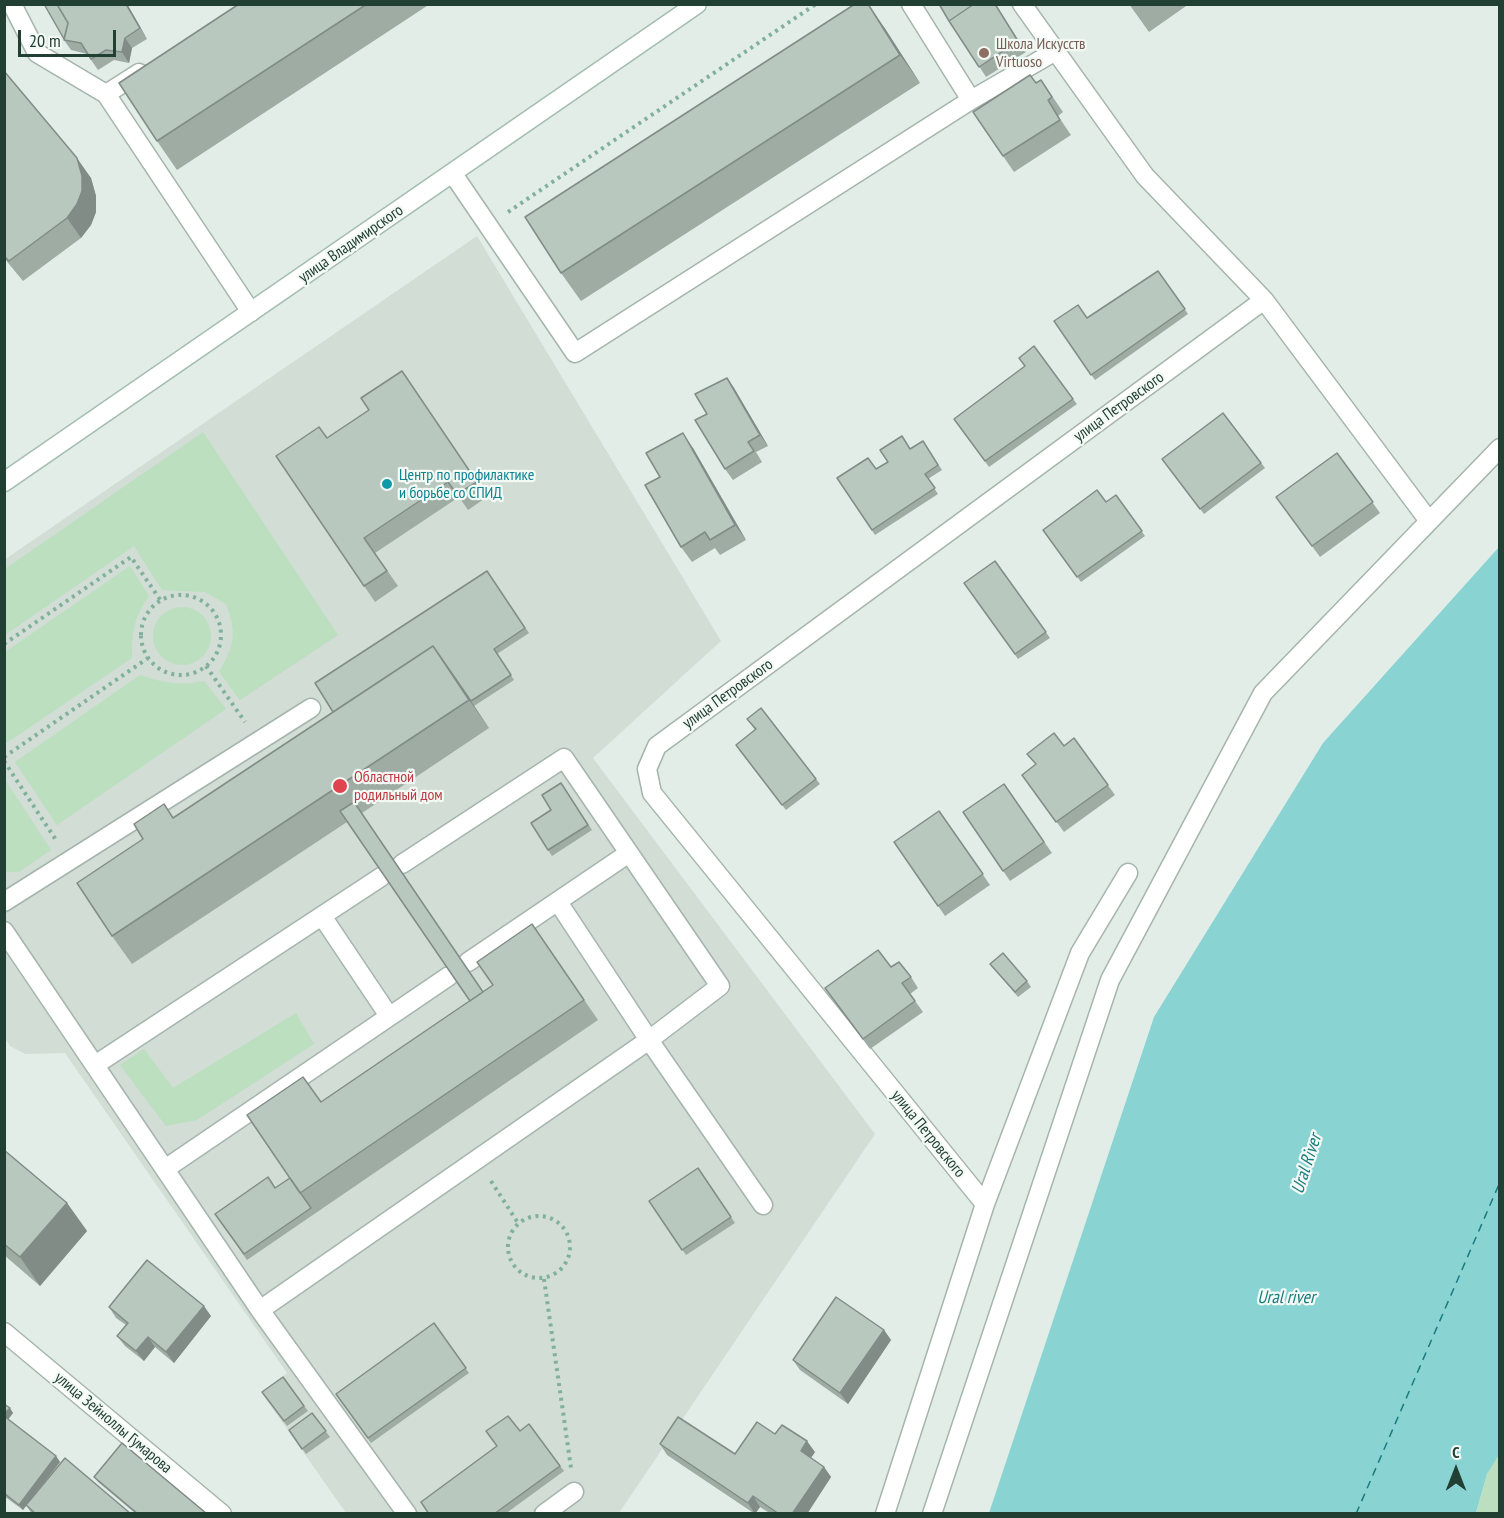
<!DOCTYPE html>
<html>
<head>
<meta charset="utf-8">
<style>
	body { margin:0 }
	#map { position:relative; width:1504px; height:1518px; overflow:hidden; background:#e2ede7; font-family:"PT Sans Narrow",sans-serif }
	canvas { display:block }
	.frame { position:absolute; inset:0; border:6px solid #223f33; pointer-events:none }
	.north { position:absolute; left:1426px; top:1440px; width:60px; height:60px; -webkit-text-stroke:4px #f3f9f5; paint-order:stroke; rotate:0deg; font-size:16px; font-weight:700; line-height:24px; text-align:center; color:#223f33 }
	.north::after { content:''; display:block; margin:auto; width:21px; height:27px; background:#223f33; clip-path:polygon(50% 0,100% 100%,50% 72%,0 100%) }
	.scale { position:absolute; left:18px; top:30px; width:98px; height:27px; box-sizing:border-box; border:3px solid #223f33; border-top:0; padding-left:8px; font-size:18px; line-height:21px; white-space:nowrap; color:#223f33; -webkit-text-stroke:4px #f3f9f5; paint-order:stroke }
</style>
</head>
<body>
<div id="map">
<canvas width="1504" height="1518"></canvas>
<div class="frame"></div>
<div class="north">С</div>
<div class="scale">20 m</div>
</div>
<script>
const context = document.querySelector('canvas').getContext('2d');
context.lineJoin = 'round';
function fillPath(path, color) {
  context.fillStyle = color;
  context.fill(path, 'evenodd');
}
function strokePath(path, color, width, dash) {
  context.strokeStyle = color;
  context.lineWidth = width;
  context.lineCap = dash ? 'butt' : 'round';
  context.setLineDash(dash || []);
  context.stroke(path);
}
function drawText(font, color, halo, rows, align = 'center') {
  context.font = font + ' "PT Sans Narrow",sans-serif';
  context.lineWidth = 4.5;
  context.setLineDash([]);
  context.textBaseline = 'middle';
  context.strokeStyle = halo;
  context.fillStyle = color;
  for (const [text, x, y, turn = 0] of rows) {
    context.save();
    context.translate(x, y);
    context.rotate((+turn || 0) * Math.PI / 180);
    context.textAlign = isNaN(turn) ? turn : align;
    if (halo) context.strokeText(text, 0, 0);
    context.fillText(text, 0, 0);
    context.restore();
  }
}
fillPath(new Path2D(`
	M477 236 721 641 593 758 875 1134 619 1513H346L261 1392 287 1373 65 1053 25 1054 10 1046 5 1038 4 560Z`), '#d1ddd5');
fillPath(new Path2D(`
	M203 432 338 635 240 700 219 672C235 644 237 634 226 604L205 592 162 590 134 546 5 635V569Z
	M130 566 149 596C134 617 132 632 132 658L5 744V652Z
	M153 636a29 29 0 1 1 58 0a29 29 0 1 1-58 0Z
	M140 675C163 683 180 686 204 681L226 709 57 825 15 762Z
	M4 778 51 850 19 872H5Z
	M296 1013 314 1044 197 1120 166 1126 120 1065 144 1049 173 1088Z
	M1499 1453V1513L1476 1514 1487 1474Z`), '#bbdfbf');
fillPath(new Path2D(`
	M1499 547 1500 1453 1487 1474 1476 1513H989L1154 1017 1323 743Z`), '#89d3d3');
strokePath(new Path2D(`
	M1356 1514 1500 1182`), '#1a7b7d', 1.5, [8, 6]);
const lane = new Path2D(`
	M12 4 37 53 106 94
	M139 73 106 94 251 312
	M971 100 1054 52
	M453 174 575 353 971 100 911 4
	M402 864 564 758 629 853
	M4 902 311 708
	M322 916 389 1016
	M4 931 260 1310 649 1040 763 1205
	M468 962 629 853 720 986 649 1040 558 902
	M95 1065 381 877
	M165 1169 449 976
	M260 1310 407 1514
	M544 1514 574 1492`);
const street = new Path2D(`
	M1022 4 1145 176 1264 300 1429 521
	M985 1204 652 793 647 769 657 746 1264 300
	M4 1332 222 1514
	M885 1514 985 1204 1080 953 1128 873
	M932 1514 1110 980 1263 693 1500 448`);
const secondary = new Path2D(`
	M4 482 697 4`);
strokePath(lane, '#a5b5ad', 21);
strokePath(street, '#a5b5ad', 21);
strokePath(secondary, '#a3bcb0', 21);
strokePath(new Path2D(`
	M508 212 816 4
	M141 635a40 40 0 1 1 80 0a40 40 0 1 1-80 0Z
	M4 644 131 557 161 601
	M206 666 245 722
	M4 757 148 658
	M4 761 56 840
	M491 1181 518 1223
	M508 1247a31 31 0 1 1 62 0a31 31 0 1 1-62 0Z
	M544 1279 571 1468`), '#82b19b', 4, [3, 4.5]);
strokePath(lane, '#fff', 18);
strokePath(street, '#fff', 18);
strokePath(secondary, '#fff', 18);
fillPath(new Path2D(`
	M127 4 147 39 132 48 129 63 114 60 98 70 87 54 71 50 64 40Z
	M239 4H430L177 170 157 141Z
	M939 4H995L1026 52 986 77Z
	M1129 4H1189L1149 32Z
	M884 27 920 83 581 301 561 273Z
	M4 71 91 178 96 196V212L91 225 81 238 23 281 4 258Z
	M1041 80 1063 112 1058 116 1071 135 1014 172 1003 156 1036 83Z
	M1158 271 1188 314 1095 380 1054 321 1087 318Z
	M402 371 487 497 468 510 459 497 375 553 398 586 375 602 276 456 327 438 369 410Z
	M727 378 734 388 768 446 756 452 762 462 733 480 725 469 707 414Z
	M1073 399 1077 404 989 467 954 419Z
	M1223 413 1265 468 1204 514 1162 459Z
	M923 441 942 470 928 479 938 494 875 535 837 478 876 469Z
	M693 448 746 540 720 555 715 548 692 562 681 547 660 477Z
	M1337 453 1380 513 1320 557 1276 497Z
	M1116 495 1145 536 1081 582 1043 530 1106 502Z
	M995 561 1050 638 1018 659 964 583Z
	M487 571 529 633 497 654 514 680 474 706 463 690 489 728 362 813 483 992 493 985 532 924 598 1020 247 1260 215 1214 275 1188 290 1178 247 1115 321 1102 470 1001 347 822 132 964 112 936 173 818 333 712Z
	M747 719 816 779 820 784 786 810 739 750 755 730Z
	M1074 738 1115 795 1064 832 1022 775Z
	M561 783 592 830 552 856 548 850 551 810Z
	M1004 784 1052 853 1010 881 963 812Z
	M939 811 990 885 945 916 894 842Z
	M990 964 1027 981 1031 987 1018 997Z
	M891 967 911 977 918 988 910 994 923 1012 870 1049 825 988Z
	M4 1150 67 1203 87 1231 40 1286 4 1255Z
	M698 1168 735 1223 686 1255 649 1201Z
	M109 1307 211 1316 174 1363 155 1347 144 1361 125 1346 117 1336 126 1325 116 1318Z
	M434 1323 469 1373 371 1443 336 1394Z
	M884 1330 891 1340 848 1404 800 1370 793 1360Z
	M283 1377 308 1411 287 1426 262 1392Z
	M4 1404 13 1413 8 1419 56 1456 60 1462 34 1495 131 1514H32L26 1505 23 1510 4 1496Z
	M312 1413 330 1437 306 1454 289 1430Z
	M529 1424 564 1471 505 1514H429L520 1431Z
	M775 1434 815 1452 811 1458 824 1467 831 1477 807 1514H771L760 1507 755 1514 667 1455 660 1444 735 1454Z
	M94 1477 207 1514H136L98 1482Z`), '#9eaca4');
fillPath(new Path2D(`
	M126 4H127L147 39 140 28Z
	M868 4 884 27 920 83 900 55Z
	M125 38 132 48 129 63 122 52Z
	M77 158 91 178 96 196V212L91 225 81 238 67 218Z
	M727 378 734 388 768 446 760 435Z
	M683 433 693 448 746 540 735 525Z
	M453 674 489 728 469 700Z
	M67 1203 87 1231 40 1286 20 1257Z
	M204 1306 211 1316 174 1363 166 1352Z
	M884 1330 891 1340 848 1404 840 1393Z
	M148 1337 155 1347 144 1361 136 1351Z
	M10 1408 13 1413 7 1421 4 1417V1414Z
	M807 1441 815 1452 808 1462 801 1451Z
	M56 1456 60 1462 23 1510 19 1505Z
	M824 1467 831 1477 807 1514H792Z
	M753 1496 760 1507 755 1514 748 1503Z`), '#818c86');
const building = new Path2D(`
	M44 4H59L58 6 68 23 64 39Z
	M59 4H126L140 28 125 38 122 52 106 50 91 59 81 43 64 40 68 23 58 6Z
	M239 4H367L157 141 119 83Z
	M855 4H868L900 55 561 273 525 217Z
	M939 4H974L949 21Z
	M974 4H995L1018 41 979 67 949 21Z
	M4 71 77 158 82 176V191L77 204 67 218 9 261 4 256Z
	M1030 75 1036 83 1041 80 1052 97 1048 100 1060 120 1003 156 973 112Z
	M1158 271 1185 309 1091 375 1054 321 1078 305 1087 318Z
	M1034 346 1073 399 985 461 954 419 1025 366 1019 358Z
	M402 371 477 482 457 494 448 482 364 538 387 571 364 586 276 456 319 427 327 438 369 410 361 398Z
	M727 378 760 435 748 442 754 451 725 469 695 420 707 414 695 394Z
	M1223 413 1261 463 1200 509 1162 459Z
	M683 433 735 525 710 540 705 532 681 547 645 485 660 477 646 453Z
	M902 436 910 449 923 441 938 465 925 474 935 488 872 530 837 478 868 458 876 469 888 462 880 450Z
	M1337 453 1373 502 1312 546 1276 497Z
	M1097 490 1106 502 1116 495 1142 531 1077 577 1043 530Z
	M995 561 1046 632 1015 654 964 583Z
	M487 571 525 628 494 649 511 675 471 701 433 646 333 712 315 683Z
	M433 646 469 700 112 936 77 883 143 839 134 824 164 804 173 818Z
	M761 708 816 779 782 805 736 745 756 729 747 719Z
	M1054 733 1064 746 1074 738 1108 785 1056 822 1022 775 1036 764 1027 754Z
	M561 783 588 825 548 850 531 823 551 810 542 795Z
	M1004 784 1044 842 1003 871 963 812Z
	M354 802 483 992 470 1001 340 811Z
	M939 811 983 874 938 906 894 842Z
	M532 924 584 1000 300 1193 247 1115 303 1077 321 1102 493 985 477 962Z
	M878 950 891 967 899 962 911 977 902 983 915 1001 863 1039 825 988Z
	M1003 953 1027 981 1015 992 990 964Z
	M4 1150 67 1203 20 1257 4 1244Z
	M698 1168 731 1217 682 1250 649 1201Z
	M268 1177 275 1188 290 1178 311 1208 244 1254 215 1214Z
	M147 1260 204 1306 166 1352 148 1337 136 1351 117 1336 128 1323 109 1307Z
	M836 1297 884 1330 840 1393 793 1360Z
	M434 1323 466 1368 368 1438 336 1394Z
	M283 1377 304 1406 284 1421 262 1392Z
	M4 1404 10 1408 4 1414Z
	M312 1413 326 1431 302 1449 289 1430Z
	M4 1416 56 1456 19 1505 4 1493Z
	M508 1416 520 1431 529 1424 560 1466 494 1514H429L421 1502 497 1446 486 1431Z
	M678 1417 735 1454 757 1422 775 1434 782 1425 807 1441 801 1451 824 1467 792 1514H779L753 1496 748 1503 660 1444Z
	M122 1443 207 1514H138L94 1477Z
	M65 1458 131 1514H36L26 1505Z`);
fillPath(building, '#b8c8bf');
strokePath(building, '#818c86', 1.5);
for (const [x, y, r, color] of [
	[984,53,6,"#8d6e63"],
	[387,484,6,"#0f9aa8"],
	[340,786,8,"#e0444e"]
]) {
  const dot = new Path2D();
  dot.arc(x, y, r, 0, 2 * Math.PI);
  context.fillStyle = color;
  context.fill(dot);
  strokePath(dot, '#f3f9f5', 2);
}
drawText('16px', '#785e54', '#f3f9f5', [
	["Школа Искусств",996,44],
	["Virtuoso",996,62]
], 'left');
drawText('16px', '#223f33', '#f3f9f5', [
	["улица Владимирского",351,244,-35],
	["улица Петровского",1119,407,-36],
	["улица Петровского",728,694,-36],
	["улица Петровского",928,1134,51],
	["улица Зейноллы Гумарова",113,1423,40]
]);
drawText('16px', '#0d838f', '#f3f9f5', [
	["Центр по профилактике",399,475],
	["и борьбе со СПИД",399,493]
], 'left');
drawText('16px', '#be3a42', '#f3f9f5', [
	["Областной",354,777],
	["родильный дом",354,795]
], 'left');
drawText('italic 18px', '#1a7b7d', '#f3f9f5', [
	["Ural River",1307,1164,-72],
	["Ural river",1286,1298]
]);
</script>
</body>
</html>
